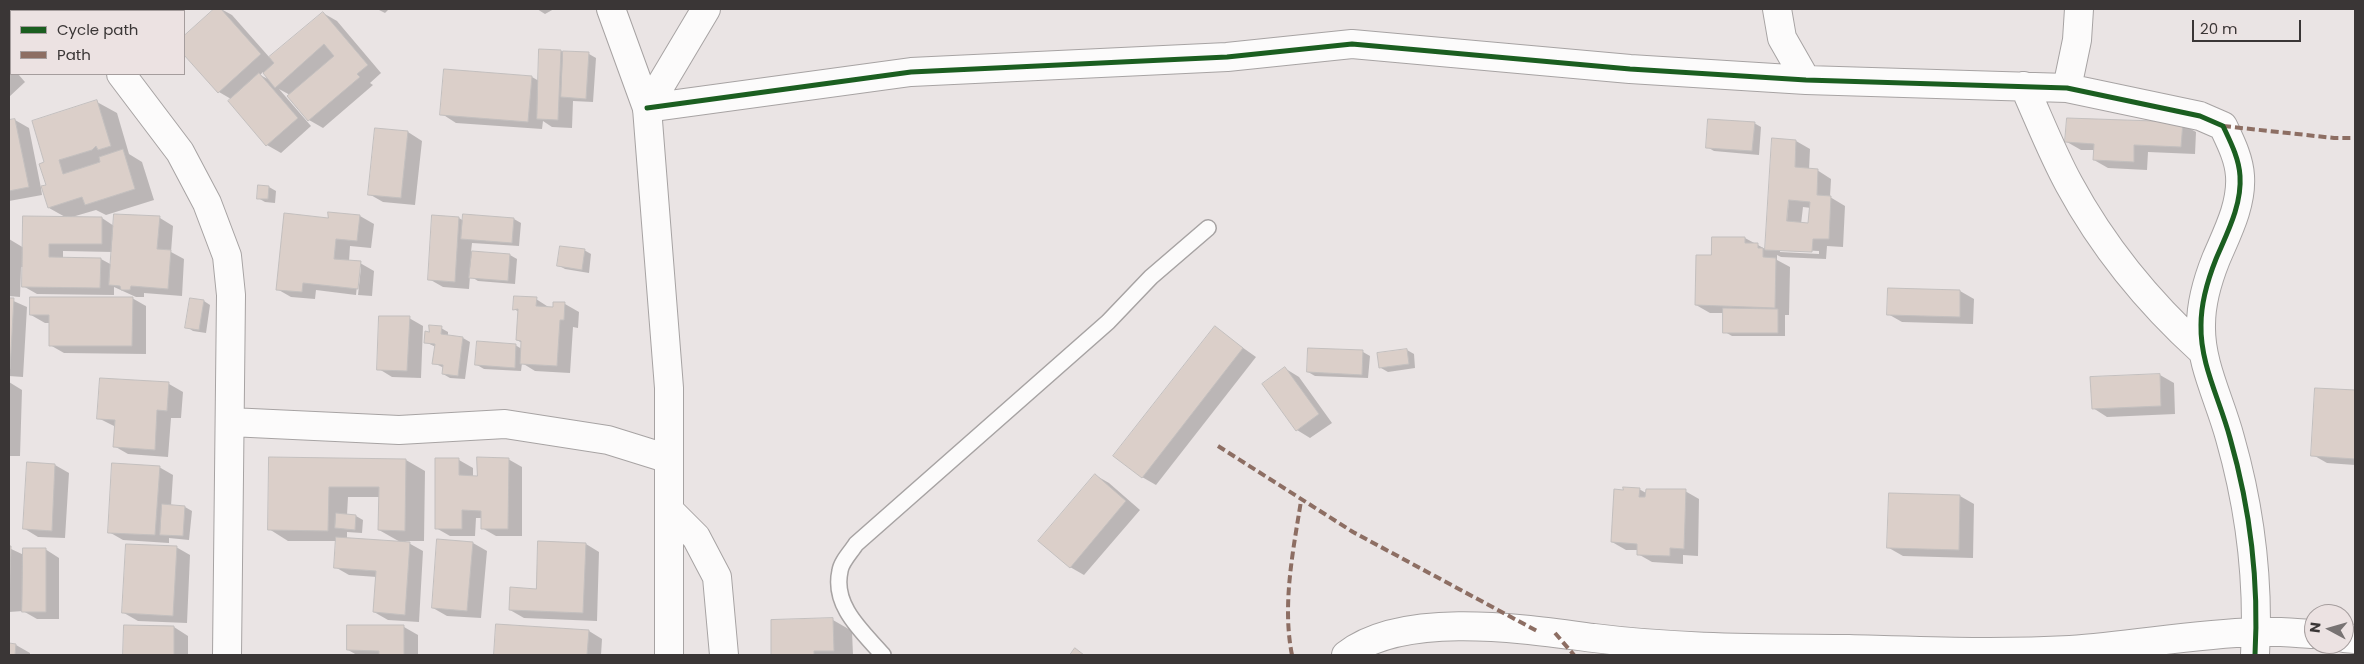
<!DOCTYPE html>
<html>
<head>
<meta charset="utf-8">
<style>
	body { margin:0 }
	#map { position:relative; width:2364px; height:664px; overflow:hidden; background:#eae4e4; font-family:Poppins,sans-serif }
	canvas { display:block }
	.frame { position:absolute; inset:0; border:10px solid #3a3636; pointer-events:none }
	.legend { position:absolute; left:10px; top:10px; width:175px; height:65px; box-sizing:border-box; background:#ece2e2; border:1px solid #a59d9d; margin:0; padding:6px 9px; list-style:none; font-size:15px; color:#3a3636 }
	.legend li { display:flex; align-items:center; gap:10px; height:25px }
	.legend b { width:25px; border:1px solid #a59d9d }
	.north { position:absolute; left:2304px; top:604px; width:50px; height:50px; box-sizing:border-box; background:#ece2e2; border:1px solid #a59d9d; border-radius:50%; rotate:276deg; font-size:14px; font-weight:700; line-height:20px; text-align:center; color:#3a3636 }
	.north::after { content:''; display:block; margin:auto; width:18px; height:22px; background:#787373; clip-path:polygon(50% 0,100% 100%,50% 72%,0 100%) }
	.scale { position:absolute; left:2192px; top:20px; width:109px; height:22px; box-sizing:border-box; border:2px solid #3a3636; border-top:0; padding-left:6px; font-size:15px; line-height:18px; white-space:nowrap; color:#3a3636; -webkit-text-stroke:4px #ece2e2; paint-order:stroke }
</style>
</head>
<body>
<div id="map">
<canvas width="2364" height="664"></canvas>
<div class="frame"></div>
<ul class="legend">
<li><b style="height:6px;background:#1b5e20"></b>Cycle path</li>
<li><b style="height:6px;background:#8d6e63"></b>Path</li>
</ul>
<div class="north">N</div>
<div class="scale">20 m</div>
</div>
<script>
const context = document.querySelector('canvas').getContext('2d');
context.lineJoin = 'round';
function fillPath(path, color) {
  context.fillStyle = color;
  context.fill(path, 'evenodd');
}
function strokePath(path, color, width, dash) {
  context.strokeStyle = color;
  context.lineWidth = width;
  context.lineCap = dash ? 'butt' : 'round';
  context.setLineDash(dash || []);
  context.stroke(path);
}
fillPath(new Path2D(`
	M216 9H221L232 15 270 58 323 13 337 21 381 73 370 83 373 85 323 128 309 120 290 95 279 89 311 126 281 153 267 145 231 99 219 92 184 53V37ZM263 72 267 76 270 80 260 75Z
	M377 9H389L385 13Z
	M537 9H554L545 14Z
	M560 51 589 54 596 58 593 102 573 101 572 128 552 127 543 121 542 129 456 123 442 114 532 77 539 81Z
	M9 63 11 66V74H18L25 82 9 97Z
	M97 102 117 113 129 154 142 162 154 200 106 215 96 210 72 217 102 218 114 226 160 218 173 226 171 252 184 259 182 296 144 293V297H136L114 287V295L37 294 23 286 24 267H21L20 297 9 296V239L24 248 67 218 49 208 43 188H41L42 195 9 201V121L15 120 29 128 41 188 48 186 46 163ZM63 251 113 252 112 265 101 259H63Z
	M1754 123 1761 127 1759 155 1714 151 1707 147Z
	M2182 124 2196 132 2195 154 2148 152 2147 170 2108 168 2094 160 2095 150H2081L2067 142Z
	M376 129 408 132 422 141 415 205 383 202 369 194Z
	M1773 140 1796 141 1810 149 1809 170H1817L1831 179 1830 197 1845 206 1843 247 1827 246 1826 259 1781 257 1777 255V260L1790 267 1789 315H1785V336H1732L1725 332V313H1710L1696 305 1712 257 1745 238 1767 250ZM1803 207 1811 208 1809 224H1801ZM1780 249 1819 251V254L1780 252Z
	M269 187 276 191 275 203 265 202 258 198Z
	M360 216 374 224 371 248 350 246 349 261 360 263 374 271 372 296 358 295 361 267H359L356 295 316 290 315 299 291 297 277 289 329 219Z
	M433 217 459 218 464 221 514 219 521 223 519 246 472 243 471 252 510 255 517 259 515 284 478 281 470 276 469 289 443 287 429 279Z
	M584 250 591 254 589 273 565 269 558 265Z
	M1960 291 1974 299 1973 324 1902 322 1888 314Z
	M132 298 146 306V354L64 353 50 345V323H45L31 315Z
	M9 299 27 307 23 377 9 376Z
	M536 299 550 308 565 304 579 312 578 328 573 327 570 373 535 371 522 363 521 371 484 369 477 365 515 345 522 349V343L517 340 519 312 514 309Z
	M204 301 210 305 206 333 193 331 187 327Z
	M409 318 423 326 421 378 392 377 379 369Z
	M441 328 448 332V336L463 338 470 342 465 379 450 378 443 374 444 368 434 363 436 347 425 342 430 333Z
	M1215 328 1256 357 1156 485 1142 477Z
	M1407 350 1414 354 1415 368 1388 372 1381 368Z
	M1363 352 1370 356 1368 378 1315 376 1308 372Z
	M1286 369 1299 377 1332 423 1310 438 1297 430Z
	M2160 375 2174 383 2175 414 2107 417 2093 408Z
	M9 382 22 390 20 456H9Z
	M169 384 183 392 181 418H171L168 457 128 454 114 446 116 427 98 418Z
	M2316 389 2355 391V465L2327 463 2313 455Z
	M270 458 406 460 425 471 424 541H405L423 551 419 622 388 620 374 612 377 577 349 575 335 567 337 541H288L269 529ZM348 497H380L379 530 402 543 347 539V532L362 533 363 520 356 516 347 515Z
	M508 459 522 467V536H496L482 528V518H476L475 536H450L436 528 459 460 473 468V477H478Z
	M55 465 69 473 65 538 38 537 25 529Z
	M159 467 173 475 171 506 185 507 192 511 189 540 169 538V543L123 540 109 532Z
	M1095 475 1109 483 1140 510 1084 575 1070 567Z
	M1639 489 1646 493 1685 491 1699 499 1698 556 1683 555V564L1652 562 1638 554V550H1626L1612 542 1624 492Z
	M1890 494 1960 496 1974 504 1973 558 1903 556 1889 548Z
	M473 543 487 551 481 618 447 616 433 608Z
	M586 544 599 552 597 621 524 618 510 610 537 590Z
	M176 547 190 555 187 623 138 621 124 613Z
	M9 548 24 555 45 549 59 558V619H37L23 611 9 612Z
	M833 620 852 631 853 655H773L772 621Z
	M497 625 589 631 602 639 601 655H496Z
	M125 626 174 627 188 636V655H124Z
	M348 626 404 627 418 635V655H357L348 650Z
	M9 644 16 645 30 653V655H9Z`), '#0003');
const building = new Path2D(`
	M214 9H221L261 54 218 93 184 55V36Z
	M323 12 368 65 357 74 360 77 308 121 287 96 334 56 324 44 275 88 263 73 274 63 269 57Z
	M539 49 561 50 558 120 537 119Z
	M563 51 589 52 586 99 561 97Z
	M444 69 532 76 528 122 440 115Z
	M259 73 298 118 266 146 228 101Z
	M97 100 111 146 98 150 96 146 92 150 59 160 63 174 100 162 99 157 123 149 135 189 85 205 82 197 48 208 41 186 46 185 39 164 44 162 32 121Z
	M2067 118 2183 122 2181 147 2134 145V162L2093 160 2094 144 2065 142Z
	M15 119 29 187 9 191V120Z
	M1708 119 1755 122 1752 151 1706 148Z
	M375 128 408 131 401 198 368 195Z
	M1772 138 1796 140 1795 167 1818 169 1817 195 1831 196 1829 239H1813L1812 252 1765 250ZM1789 200 1810 202 1808 223 1787 221Z
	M258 185 269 186 268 199H257Z
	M328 212 360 215 357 241 336 239 334 259 361 261 358 289 303 283 302 292 276 290 284 213 328 218Z
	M114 214 160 216 157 249 171 250 168 289 131 286 130 290H121L120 286 109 285Z
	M463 214 514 218 512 243 461 239Z
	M432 215 459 217 455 282 428 280Z
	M23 216 102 217V244H49V257L101 258 100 288 22 287Z
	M1712 237H1745V243H1758V248H1763V257L1776 258 1775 308 1695 305 1696 255H1711Z
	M560 246 585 249 582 270 557 266Z
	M472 251 510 254 508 281 469 278Z
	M1888 288 1960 290V317L1887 315Z
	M514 296 537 297 536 306 553 307V302H565L564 320H560L557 366 520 364 521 341 516 340 518 309 513 310Z
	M30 297H133L132 346H49V315H30Z
	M9 298H14L10 369H9Z
	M190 298 204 300 199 330 185 328Z
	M1723 308 1778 309V333H1723Z
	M379 316H410L407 371 377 370Z
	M429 325 442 326 441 334 463 337 458 376 442 374 443 365 432 364 435 344 424 343 425 331 429 332Z
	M1215 326 1243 348 1142 478 1113 456Z
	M477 341 516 344 515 368 475 365Z
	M1308 348 1363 350 1362 375 1307 372Z
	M1407 349 1409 364 1379 368 1377 353Z
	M1285 367 1319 414 1296 431 1262 384Z
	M2160 374 2161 406 2092 409 2090 377Z
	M100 378 169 382 167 411 157 410 155 450 113 447 115 420 97 419Z
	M2315 388 2355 390V459L2311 456Z
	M269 457 406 459 405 531 378 530 379 487H329L328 531 268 530Z
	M477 457 509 458 508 529H481V511L462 510V529H435V458H459V475L477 476Z
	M27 462 55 464 52 531 23 529Z
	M112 463 160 466 155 535 108 533Z
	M1095 474 1126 501 1070 568 1038 541Z
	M1623 487 1640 488 1639 497H1645L1646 489H1686L1684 549 1670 548V556L1637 555V544L1611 542 1614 489 1623 490Z
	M1889 493 1960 495 1959 550 1887 548Z
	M162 504 185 506 183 536 160 535Z
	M336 513 356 515 355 530 335 528Z
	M336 537 410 542 405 615 373 612 376 571 334 568Z
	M437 539 473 542 467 611 432 608Z
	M538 541 586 543 583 613 509 610 510 587 536 589Z
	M126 544 177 546 173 616 122 613Z
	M9 546H11L9 605Z
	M23 548H46V612H22Z
	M833 618 834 651H814V655H771V620Z
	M496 624 589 630 587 655H494Z
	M124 625 174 626V655H123Z
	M347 625H404V655H379V651L347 650Z
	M9 643 16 644 15 655H9Z
	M1075 648 1084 655H1070Z`);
fillPath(building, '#dbcfc9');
strokePath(building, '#c3bfbe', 1);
const lane = new Path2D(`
	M883 655C863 632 832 606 840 571 841 562 851 552 856 544L1108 322 1151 277 1208 228`);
const street = new Path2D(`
	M63 9 66 11
	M1777 9 1782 38 1806 80
	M121 74 180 152 207 203 227 256 231 295 227 655
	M2024 86C2039 119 2052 153 2069 184 2103 247 2149 303 2202 351
	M2067 88 2077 40 2079 9
	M647 108 911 72 1227 57 1352 44 1630 69 1806 80 2067 88 2200 116 2223 126C2230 141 2239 158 2240 176 2242 205 2227 233 2216 259 2208 279 2201 302 2201 325 2200 364 2220 400 2230 438 2250 508 2259 582 2255 655
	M647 108 706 9
	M230 422 399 430 505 424 608 440 669 459
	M669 510 696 537 717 577 724 655
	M2344 638 2355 639
	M1346 655C1404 610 1525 629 1594 638 1679 649 1764 648 1849 649 1922 651 1996 654 2070 650 2132 646 2193 634 2255 632 2275 631 2295 633 2314 634`);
const secondary = new Path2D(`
	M611 9 647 108 669 388V655`);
strokePath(lane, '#a7a3a3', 18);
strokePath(street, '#a7a3a3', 30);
strokePath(secondary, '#a7a3a3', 30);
strokePath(lane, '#fcfbfb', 15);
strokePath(street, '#fcfbfb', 28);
strokePath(secondary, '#fcfbfb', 28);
strokePath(new Path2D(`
	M2223 126 2334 138H2355
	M1218 446 1353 532 1537 631
	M1555 633 1574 655
	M1292 655C1282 605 1293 551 1301 501`), '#8d6e63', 4, [8, 4]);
strokePath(new Path2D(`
	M647 108 911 72 1227 57 1352 44 1630 69 1806 80 2067 88 2200 116 2223 126C2230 141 2239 158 2240 176 2242 205 2227 233 2216 259 2208 279 2201 302 2201 325 2200 364 2220 400 2230 438 2250 508 2259 582 2255 655`), '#1b5e20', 5);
</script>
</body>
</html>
